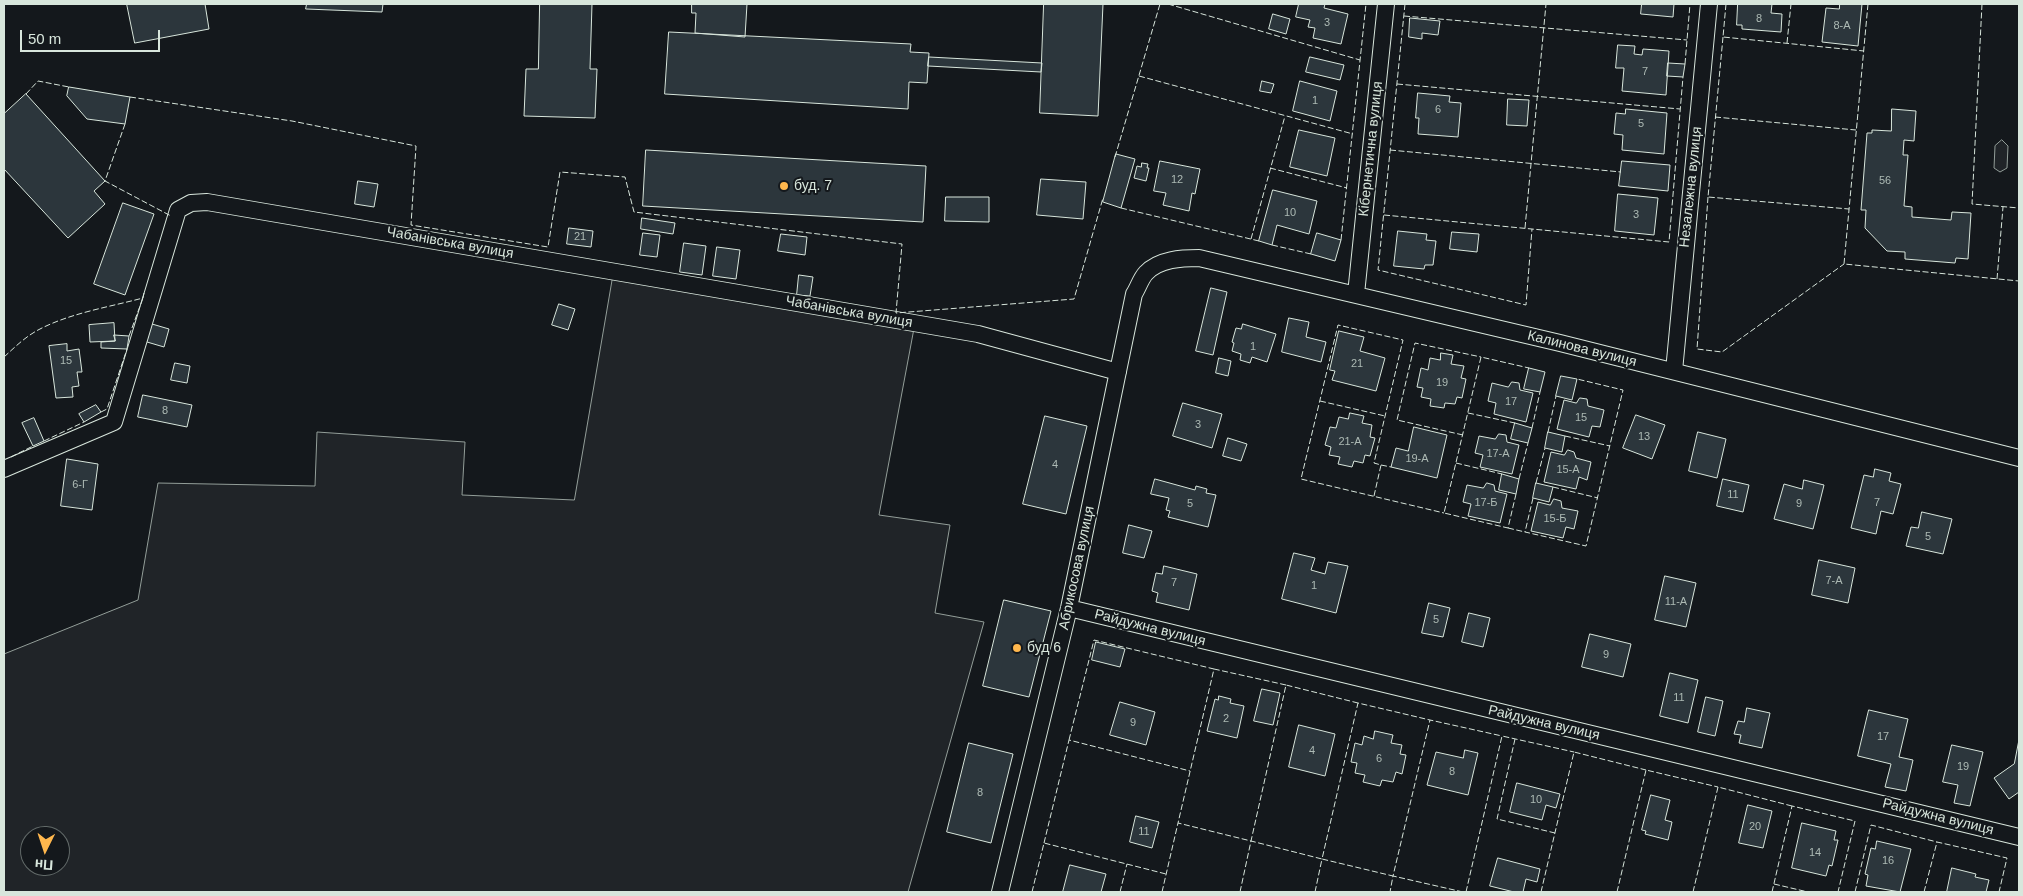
<!DOCTYPE html>
<html>
<head>
<meta charset="utf-8">
<style>
	body { margin:0 }
	#map { position:relative; width:2023px; height:896px; overflow:hidden; background:#14181c; font-family:Arial,sans-serif }
	canvas { display:block }
	.frame { position:absolute; inset:0; border:5px solid #d8e6dc; pointer-events:none }
	.north { position:absolute; left:20px; top:826px; width:50px; height:50px; box-sizing:border-box; background:#14181c; border:1px solid #626a69; border-radius:50%; rotate:184deg; font-size:14px; font-weight:700; line-height:20px; text-align:center; color:#d8e6dc }
	.north::after { content:''; display:block; margin:auto; width:18px; height:22px; background:#ffb74d; clip-path:polygon(50% 0,100% 100%,50% 72%,0 100%) }
	.scale { position:absolute; left:20px; top:30px; width:140px; height:22px; box-sizing:border-box; border:2px solid #d8e6dc; border-top:0; padding-left:6px; font-size:15px; line-height:18px; white-space:nowrap; color:#d8e6dc; -webkit-text-stroke:4px #14181c; paint-order:stroke }
</style>
</head>
<body>
<div id="map">
<canvas width="2023" height="896"></canvas>
<div class="frame"></div>
<div class="north">Пн</div>
<div class="scale">50 m</div>
</div>
<script>
const context = document.querySelector('canvas').getContext('2d');
context.lineJoin = 'round';
function fillPath(path, color) {
  context.fillStyle = color;
  context.fill(path, 'evenodd');
}
function strokePath(path, color, width, dash) {
  context.strokeStyle = color;
  context.lineWidth = width;
  context.lineCap = dash ? 'butt' : 'round';
  context.setLineDash(dash || []);
  context.stroke(path);
}
function drawText(font, color, halo, rows, align = 'center') {
  context.font = font + ' Arial,sans-serif';
  context.lineWidth = 4;
  context.setLineDash([]);
  context.textBaseline = 'middle';
  context.strokeStyle = halo;
  context.fillStyle = color;
  for (const [text, x, y, turn = 0] of rows) {
    context.save();
    context.translate(x, y);
    context.rotate((+turn || 0) * Math.PI / 180);
    context.textAlign = isNaN(turn) ? turn : align;
    if (halo) context.strokeText(text, 0, 0);
    context.fillText(text, 0, 0);
    context.restore();
  }
}
const green = new Path2D(`
	M2002 140 2008 146 2007 168 2000 172 1994 168 1995 146Z
	M614 271 915 323 879 515 950 525 935 613 984 622 908 892H4V654L138 600 158 483 315 486 317 432 465 442 462 495 574 500ZM30 836H60V866H30Z`);
fillPath(green, '#202428');
strokePath(green, '#939e99', 1);
const building = new Path2D(`
	M127 4H205L209 29 135 43Z
	M307 4H383L382 12 306 9Z
	M540 4H592L590 69H597L595 118 524 116 526 69H538Z
	M692 4H747L745 37 695 33 696 13H692Z
	M1044 4H1103L1098 116 1040 113Z
	M1299 4H1325L1324 8 1348 14 1341 44 1313 38 1315 28 1308 27 1310 20 1296 17Z
	M1642 4H1674L1673 17 1641 14Z
	M1738 4H1772L1771 13 1782 14 1781 32 1742 29V25H1737Z
	M1840 4H1862L1858 46 1822 42 1826 8 1839 9Z
	M1273 14 1290 19 1286 34 1269 29Z
	M1410 18 1440 21 1438 35 1422 33V39L1409 37Z
	M669 32 911 44 910 52 929 53 927 83 909 82 908 109 665 94Z
	M1618 45 1635 46 1634 54 1642 55 1643 49 1669 51 1666 95 1622 91 1624 68H1616Z
	M929 57 1042 63 1041 72 928 66Z
	M1310 57 1344 65 1340 80 1306 72Z
	M1668 63 1685 64 1683 77 1667 76Z
	M1262 81 1274 84 1271 93 1260 91Z
	M1300 81 1337 91 1330 121 1293 111Z
	M69 87 130 97 125 124 87 119 67 96Z
	M1418 93 1450 96 1449 102 1461 103 1458 137 1418 134 1419 118H1416Z
	M26 94 105 181 94 191 105 204 68 238 4 169V114Z
	M1508 99 1529 100 1527 126 1507 125Z
	M1626 109 1667 113 1664 154 1622 150 1623 135 1614 134 1616 113 1625 114Z
	M1892 109 1916 111 1914 141 1904 140 1903 155H1908L1904 206 1912 207V217L1951 220 1952 212 1971 213 1968 259 1956 258 1955 263 1905 259V252L1887 251 1865 228 1866 210H1861L1867 133H1872V130L1891 131Z
	M1299 130 1335 138 1327 176 1290 167Z
	M646 150 926 166 923 222 643 206Z
	M1116 154 1135 159 1121 208 1103 202Z
	M1160 161 1200 169 1195 194 1192 193 1189 211 1163 205 1166 193 1154 191Z
	M1622 161 1670 165 1668 191 1619 186Z
	M1142 163 1148 164 1147 168H1149L1146 181 1134 178 1137 166 1141 167Z
	M1041 179 1086 182 1083 219 1037 215Z
	M358 181 378 184 374 207 355 204Z
	M1273 190 1317 201 1309 234 1277 225 1272 245 1259 241Z
	M1618 194 1658 198 1654 235 1615 231Z
	M946 197H989V222L945 221Z
	M123 203 154 214 125 295 94 284Z
	M642 218 675 223 673 234 641 229Z
	M569 228 593 231 591 247 567 244Z
	M1398 231 1427 234 1426 240 1436 241 1433 265H1425L1424 269 1394 266Z
	M1452 232 1479 234 1477 252 1450 249Z
	M643 233 660 235 657 257 640 255Z
	M1317 233 1341 240 1335 261 1311 254Z
	M781 234 807 237 805 255 778 251Z
	M684 243 706 246 702 275 680 272Z
	M717 247 740 250 736 279 713 276Z
	M799 275 813 277 810 296 797 295Z
	M1211 288 1227 292 1213 355 1196 351Z
	M559 304 575 309 568 330 552 325Z
	M1289 318 1309 322 1306 337 1326 342 1321 362 1282 352Z
	M114 323 115 341 90 342 89 325Z
	M152 324 169 329 164 347 147 342Z
	M1243 324 1276 334 1267 362 1252 357 1250 363 1240 360 1241 354 1232 351 1234 343 1232 342 1236 328 1241 329Z
	M1339 331 1364 337 1360 351 1385 358 1376 391 1332 380 1335 371 1330 370Z
	M114 335 129 336 127 349 101 348V342L115 341Z
	M67 344V351L79 349 82 372H77L79 386 72 387 73 397 56 398 49 346Z
	M1441 353 1453 355 1451 364 1464 366 1461 378 1466 379 1462 398 1457 397 1455 404 1445 403 1444 408 1430 406 1431 399 1421 397 1423 388 1417 387 1421 368 1428 370 1430 358 1440 360Z
	M1219 358 1231 361 1228 376 1216 373Z
	M175 363 190 366 187 383 171 380Z
	M1529 368 1545 372 1540 392 1524 389Z
	M1561 376 1577 379 1572 400 1556 396Z
	M1512 382 1519 383 1520 390 1533 393 1526 422 1494 414 1496 403 1488 401 1492 383 1508 387Z
	M143 395 192 405 187 427 138 417Z
	M1580 398 1587 399 1588 406 1604 410 1600 427 1592 426 1589 437 1557 429 1564 400 1576 403Z
	M1183 403 1222 414 1212 448 1173 436Z
	M96 405 101 412 84 422 79 414Z
	M1350 413 1364 416 1362 423 1372 425 1370 437 1375 438 1370 456 1365 455 1363 463 1354 461 1352 467 1338 464 1340 457 1329 455 1331 447 1325 445 1330 427 1336 428 1339 417 1348 419Z
	M1636 415 1665 425 1652 459 1623 448Z
	M1045 416 1087 426 1066 514 1023 504Z
	M34 418 44 441 33 446 22 423Z
	M1515 423 1532 428 1528 443 1511 439Z
	M1414 427 1447 435 1437 478 1391 467 1396 448 1408 451Z
	M1548 432 1565 436 1562 452 1545 448Z
	M1698 432 1726 439 1717 478 1689 471Z
	M1499 434 1506 435 1507 442 1519 445 1512 474 1480 467 1483 455 1475 453 1479 436 1495 439Z
	M1228 438 1247 444 1241 461 1223 456Z
	M1568 450 1574 452 1576 458 1591 462 1587 480 1579 477 1576 489 1544 482 1551 452 1564 455Z
	M67 459 98 464 92 510 61 506Z
	M1875 469 1891 473 1889 481 1901 484 1893 514 1881 511 1876 534 1851 528 1864 475 1873 477Z
	M1502 474 1519 479 1516 494 1499 490Z
	M1155 479 1195 490 1196 486 1207 489 1206 493 1216 495 1208 527 1168 517 1170 511 1166 510 1169 498 1151 494Z
	M1723 479 1749 485 1743 512 1717 506Z
	M1804 480 1824 485 1813 529 1774 519 1784 484 1802 489Z
	M1487 483 1494 485 1495 491 1507 494 1500 523 1468 516 1471 504 1463 502 1467 485 1483 488Z
	M1536 483 1553 487 1549 502 1533 498Z
	M1554 499 1561 501 1562 508 1578 511 1574 529 1566 527 1563 538 1531 531 1538 502 1550 505Z
	M1922 512 1952 519 1943 554 1906 546 1911 527 1918 528Z
	M1129 525 1152 531 1144 558 1123 553Z
	M1294 553 1315 558 1311 570 1325 574 1328 562 1348 566 1336 613 1282 599Z
	M1819 560 1855 568 1848 603 1812 595Z
	M1164 566 1197 574 1189 610 1156 602 1158 593 1152 591 1156 573 1162 574Z
	M1665 576 1696 583 1686 627 1655 620Z
	M1004 600 1051 611 1029 697 983 686Z
	M1429 603 1450 608 1443 637 1422 633Z
	M1469 613 1490 618 1483 647 1462 642Z
	M1590 634 1631 644 1623 677 1582 667Z
	M1096 642 1125 649 1120 667 1092 660Z
	M1670 673 1698 680 1688 723 1660 716Z
	M1262 689 1280 693 1273 725 1254 721Z
	M1219 696 1231 699 1230 703 1244 706 1237 738 1207 731 1215 699 1218 700Z
	M1706 697 1723 701 1715 736 1698 732Z
	M1120 702 1155 712 1146 745 1110 735Z
	M1747 708 1770 713 1762 748 1739 743 1741 735 1734 734 1738 721 1744 722Z
	M1869 710 1908 719 1899 757 1913 760 1906 791 1885 787 1891 764 1858 756Z
	M1299 725 1335 734 1325 776 1289 767Z
	M1375 731 1393 735 1391 743 1402 745 1400 754 1406 755 1402 774 1396 772 1393 782 1382 780 1380 786 1363 782 1365 775 1355 773 1357 763 1351 762 1355 743 1362 745 1364 736 1373 739Z
	M2019 740V792L2009 799 1994 778 2014 764Z
	M969 743 1013 754 991 843 947 832Z
	M1952 745 1983 752 1970 806 1954 803 1958 785 1943 782Z
	M1465 750 1478 753 1468 795 1427 785 1436 752 1463 758Z
	M1517 783 1560 794 1556 808 1546 805 1542 820 1510 812Z
	M1651 795 1670 800 1665 820 1672 822 1668 840 1645 834 1646 831 1642 830Z
	M1748 805 1772 811 1763 848 1739 843Z
	M1136 816 1159 822 1152 848 1130 842Z
	M1802 823 1836 831 1834 840H1838L1832 866 1829 865 1826 876 1792 868Z
	M1877 841 1911 849 1900 892 1866 886 1868 875 1865 874 1871 848 1875 849Z
	M1498 858 1540 869 1537 882 1526 879 1523 892H1514L1490 886Z
	M1070 865 1106 874 1101 892H1063Z
	M1952 868 1976 874 1975 877 1989 880 1986 892H1947Z`);
fillPath(building, '#2c363c');
strokePath(building, '#d8e6dc', 1);
const street = new Path2D(`
	M1356 294 1386 4
	M1674 371 1709 4
	M4 469 114 422 178 210 191 203 207 202 978 334 1118 372
	M1069 608 2019 837
	M1000 892 1069 608 1134 294C1138 288 1141 278 1146 273 1159 259 1182 258 1199 258L1560 343 2019 458`);
strokePath(street, '#d8e6dc', 18);
strokePath(street, '#14181c', 16);
strokePath(new Path2D(`
	M1168 4 1360 60
	M1405 4 1378 270 1526 305 1532 229
	M1726 4 1723 37 1864 51
	M1868 4 1844 264 2019 281
	M1982 4 1972 204 2019 208
	M1404 16 1687 40
	M1723 37 1708 197 1849 209
	M1787 43 1791 4
	M1685 64 1690 4
	M1139 76 1353 134
	M1397 84 1680 109
	M26 94 38 81 69 87
	M130 97 292 121 416 146 411 225 548 247 560 172 625 177 634 212 902 244 896 313 1074 299 1103 198
	M1715 117 1856 130
	M125 124 105 181 171 216
	M1390 150 1621 172
	M1115 157 1160 4
	M1270 168 1347 188
	M1708 197 1697 349 1722 352 1844 264
	M1121 208 1259 241
	M1384 215 1669 242 1683 77
	M1525 228 1546 4
	M1251 239 1285 116
	M1341 240 1366 4
	M1272 245 1311 254
	M1997 279 2003 207
	M129 336 143 298
	M4 357C15 347 26 336 40 329 71 313 109 307 143 298L144 293
	M1320 401 1385 416
	M101 412 107 409 127 349
	M1468 413 1515 423
	M1532 428 1540 392
	M1548 432 1556 396
	M1463 435 1397 420 1415 343 1481 357
	M1565 436 1610 446
	M44 441 84 422
	M11 457 33 446
	M1456 463 1502 474
	M1381 465 1391 467
	M1519 479 1528 443
	M1536 483 1545 448
	M1553 487 1598 498
	M1516 494 1508 528 1444 513 1481 357 1529 368
	M1374 496 1381 465 1374 463 1403 340 1338 325 1301 479 1444 513
	M1533 498 1525 532 1586 546 1623 390 1577 379
	M1508 528 1525 532
	M1286 685 1214 669 1178 823 1251 841 1286 685 1358 703
	M1515 739 1497 819 1555 833
	M1069 740 1094 640 1214 669
	M1044 843 1069 740 1190 771
	M1774 884 1808 892
	M1032 892 1044 843 1166 874
	M1120 892 1127 864
	M1162 892 1178 823
	M1240 892 1251 841 1322 859 1358 703 1430 720
	M1315 892 1322 859 1393 876 1390 892
	M1463 892 1393 876 1430 720 1502 736
	M1466 892 1502 736 1574 752
	M1541 892 1574 752 1646 770
	M1617 892 1646 770 1718 787
	M1693 892 1718 787 1792 806
	M1772 892 1792 806 1855 821 1838 892
	M1855 892 1871 825 1937 842
	M1924 892 1937 842 2007 858 1999 892`), '#d8e6dc', 1, [6, 2.5]);
for (const [x, y, r, color] of [
	[784,186,5,"#ffb74d"],
	[1017,648,5,"#ffb74d"]
]) {
  const dot = new Path2D();
  dot.arc(x, y, r, 0, 2 * Math.PI);
  context.fillStyle = color;
  context.fill(dot);
  strokePath(dot, '#14181c', 2);
}
drawText('11px', '#adbab4', null, [
	["8",1759,19],
	["3",1327,23],
	["8-А",1842,26],
	["7",1645,72],
	["1",1315,101],
	["6",1438,110],
	["5",1641,124],
	["12",1177,180],
	["56",1885,181],
	["10",1290,213],
	["3",1636,215],
	["21",580,237],
	["1",1253,347],
	["15",66,361],
	["21",1357,364],
	["19",1442,383],
	["17",1511,402],
	["8",165,411],
	["15",1581,418],
	["3",1198,425],
	["13",1644,437],
	["21-А",1350,442],
	["17-А",1498,454],
	["19-А",1417,459],
	["4",1055,465],
	["15-А",1568,470],
	["6-Г",80,485],
	["11",1733,495],
	["17-Б",1486,503],
	["7",1877,503],
	["5",1190,504],
	["9",1799,504],
	["15-Б",1555,519],
	["5",1928,537],
	["7-А",1834,581],
	["7",1174,583],
	["1",1314,586],
	["11-А",1676,602],
	["5",1436,620],
	["9",1606,655],
	["11",1679,698],
	["2",1226,719],
	["9",1133,723],
	["17",1883,737],
	["4",1312,751],
	["6",1379,759],
	["19",1963,767],
	["8",1452,772],
	["8",980,793],
	["10",1536,800],
	["20",1755,827],
	["11",1144,832],
	["14",1815,853],
	["16",1888,861]
]);
drawText('14px', '#d8e6dc', '#14181c', [
	["Кібернетична вулиця",1371,149,-84],
	["Незалежна вулиця",1691,187,-84],
	["Чабанівська вулиця",450,243,10],
	["Чабанівська вулиця",849,312,10],
	["Калинова вулиця",1582,349,14],
	["Абрикосова вулиця",1077,568,-78],
	["Райдужна вулиця",1150,628,14],
	["Райдужна вулиця",1544,723,13],
	["Райдужна вулиця",1938,817,14]
]);
drawText('14px', '#d8e6dc', '#14181c', [
	["буд. 7",794,186],
	["буд 6",1027,648]
], 'left');
</script>
</body>
</html>
